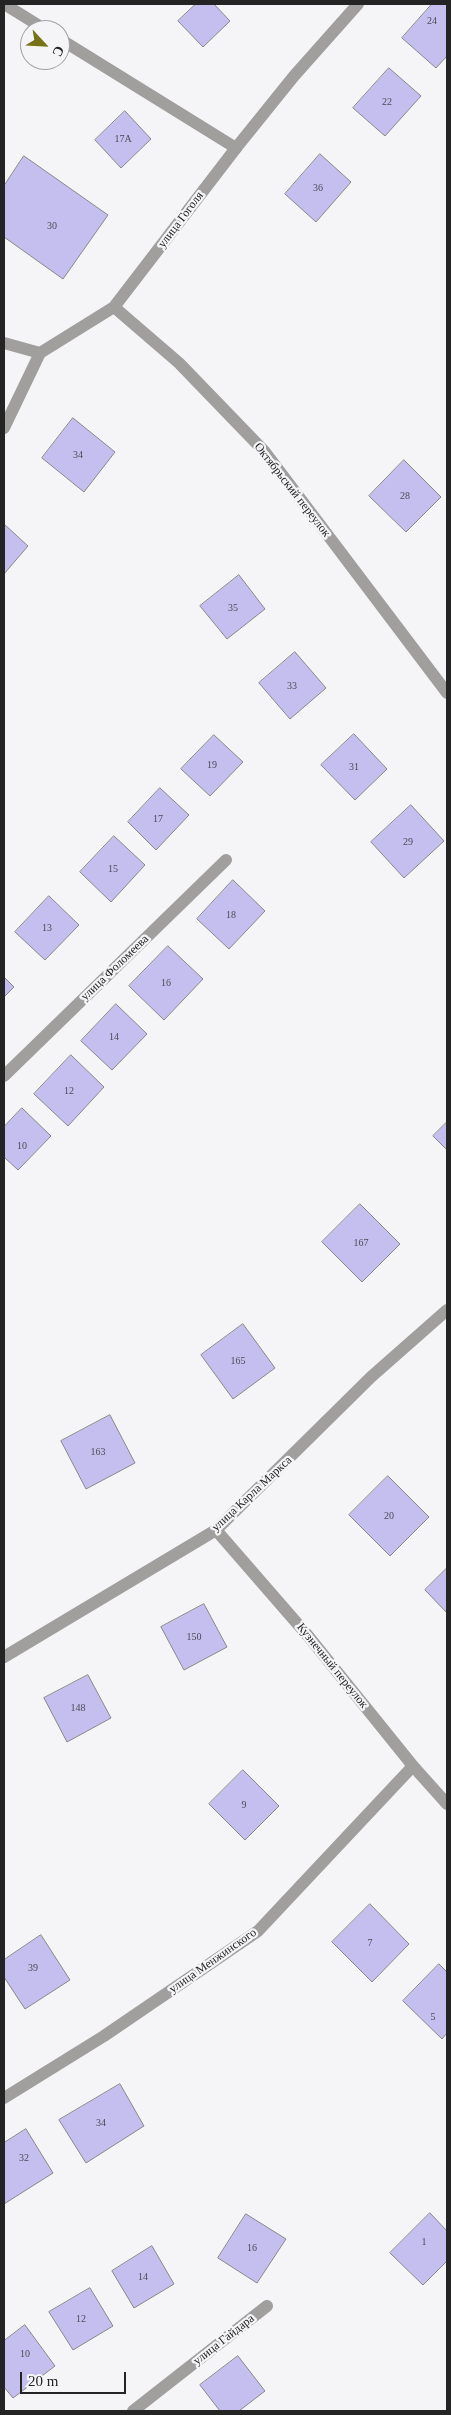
<!DOCTYPE html>
<html>
<head>
<meta charset="utf-8">
<style>
	body { margin:0 }
	#map { position:relative; width:451px; height:2415px; overflow:hidden; background:#f5f5f8; font-family:"Times New Roman",serif }
	canvas { display:block }
	.frame { position:absolute; inset:0; border:5px solid #252425; pointer-events:none }
	.north { position:absolute; left:20px; top:20px; width:50px; height:50px; box-sizing:border-box; background:#f5f5f8; border:1px solid #a2a1a4; border-radius:50%; rotate:115deg; font-size:14px; font-weight:700; line-height:20px; text-align:center; color:#252425 }
	.north::after { content:''; display:block; margin:auto; width:18px; height:22px; background:#787316; clip-path:polygon(50% 0,100% 100%,50% 72%,0 100%) }
	.scale { position:absolute; left:20px; top:2372px; width:106px; height:22px; box-sizing:border-box; border:2px solid #252425; border-top:0; padding-left:6px; font-size:15px; line-height:18px; white-space:nowrap; color:#252425; -webkit-text-stroke:4px #f5f5f8; paint-order:stroke }
</style>
</head>
<body>
<div id="map">
<canvas width="451" height="2415"></canvas>
<div class="frame"></div>
<div class="north">С</div>
<div class="scale">20 m</div>
</div>
<script>
const context = document.querySelector('canvas').getContext('2d');
context.lineJoin = 'round';
function fillPath(path, color) {
  context.fillStyle = color;
  context.fill(path, 'evenodd');
}
function strokePath(path, color, width, dash) {
  context.strokeStyle = color;
  context.lineWidth = width;
  context.lineCap = dash ? 'butt' : 'round';
  context.setLineDash(dash || []);
  context.stroke(path);
}
function drawText(font, color, halo, rows, align = 'center') {
  context.font = font + ' "Times New Roman",serif';
  context.lineWidth = 4.5;
  context.setLineDash([]);
  context.textBaseline = 'middle';
  context.strokeStyle = halo;
  context.fillStyle = color;
  for (const [text, x, y, turn = 0] of rows) {
    context.save();
    context.translate(x, y);
    context.rotate((+turn || 0) * Math.PI / 180);
    context.textAlign = isNaN(turn) ? turn : align;
    if (halo) context.strokeText(text, 0, 0);
    context.fillText(text, 0, 0);
    context.restore();
  }
}
const building = new Path2D(`
	M196 4H214L230 21 203 47 178 21Z
	M432 4H447V56L436 68 402 38Z
	M389 68 421 96 385 136 353 108Z
	M125 111 151 139 121 168 95 140Z
	M320 154 351 182 316 222 285 194Z
	M24 156 108 215 63 279 4 237V186Z
	M73 418 115 452 84 492 42 458Z
	M404 460 441 497 406 532 369 496Z
	M4 524 28 546 4 574Z
	M239 575 265 609 227 639 200 606Z
	M295 652 326 688 290 719 259 683Z
	M354 734 387 769 355 800 321 765Z
	M214 735 243 762 210 796 181 769Z
	M160 788 189 815 156 850 128 822Z
	M411 805 444 841 404 878 371 842Z
	M114 836 145 865 111 902 80 872Z
	M233 880 265 911 229 949 197 919Z
	M49 896 79 925 45 960 15 932Z
	M168 946 203 979 164 1020 129 986Z
	M4 977 14 987 4 997Z
	M116 1004 147 1034 112 1070 81 1041Z
	M71 1055 104 1087 68 1126 34 1094Z
	M22 1108 51 1136 18 1170 4 1157V1127Z
	M447 1122V1150L433 1136Z
	M360 1204 400 1244 362 1282 322 1242Z
	M243 1324 275 1368 233 1399 201 1355Z
	M110 1415 135 1463 86 1489 61 1441Z
	M388 1476 429 1517 390 1556 349 1515Z
	M447 1568V1613L425 1590Z
	M204 1604 227 1647 184 1670 161 1627Z
	M88 1675 111 1718 67 1742 44 1698Z
	M243 1770 279 1806 245 1840 209 1804Z
	M370 1904 409 1944 372 1982 332 1942Z
	M41 1935 70 1980 25 2009 4 1977V1960Z
	M439 1964 447 1972V2033L442 2039 403 2001Z
	M120 2084 144 2126 86 2163 59 2120Z
	M26 2129 53 2173 4 2204V2143Z
	M430 2213 447 2231V2261L423 2285 390 2253Z
	M246 2214 286 2239 257 2283 218 2258Z
	M152 2246 174 2284 134 2308 112 2271Z
	M90 2288 113 2326 73 2350 49 2312Z
	M25 2325 55 2366 13 2398 4 2387V2341Z
	M238 2356 265 2391 239 2411H220L200 2385Z`);
fillPath(building, '#c4bfef');
strokePath(building, '#878789', 1);
strokePath(new Path2D(`
	M4 4 46 30
	M60 39 236 148`), '#a09f9e', 12);
strokePath(new Path2D(`
	M114 307 179 363 265 452 447 693
	M4 343 40 353
	M4 428 40 353 114 307 236 148 294 76 358 4
	M4 1076 226 860
	M216 1530 309 1637 413 1766 447 1804
	M4 1657 216 1530 371 1377 447 1310
	M4 2098 104 2036 258 1931 413 1766
	M133 2411 267 2306`), '#a09f9e', 12);
drawText('10px', '#4d4b58', null, [
	["24",432,21],
	["22",387,102],
	["17А",123,139],
	["36",318,188],
	["30",52,226],
	["34",78,455],
	["28",405,496],
	["35",233,608],
	["33",292,686],
	["19",212,765],
	["31",354,767],
	["17",158,819],
	["29",408,842],
	["15",113,869],
	["18",231,915],
	["13",47,928],
	["16",166,983],
	["14",114,1037],
	["12",69,1091],
	["10",22,1146],
	["167",361,1243],
	["165",238,1361],
	["163",98,1452],
	["20",389,1516],
	["150",194,1637],
	["148",78,1708],
	["9",244,1805],
	["7",370,1943],
	["39",33,1968],
	["5",433,2017],
	["34",101,2123],
	["32",24,2158],
	["1",424,2242],
	["16",252,2248],
	["14",143,2277],
	["12",81,2319],
	["10",25,2354]
]);
drawText('12px', '#252425', '#f5f5f8', [
	["улица Гоголя",181,220,-53],
	["Октябрьский переулок",292,490,52],
	["улица Фоломеева",115,968,-44],
	["улица Карла Маркса",252,1494,-43],
	["Кузнечный переулок",332,1666,51],
	["улица Менжинского",213,1961,-35],
	["улица Гайдара",224,2340,-38]
]);
</script>
</body>
</html>
